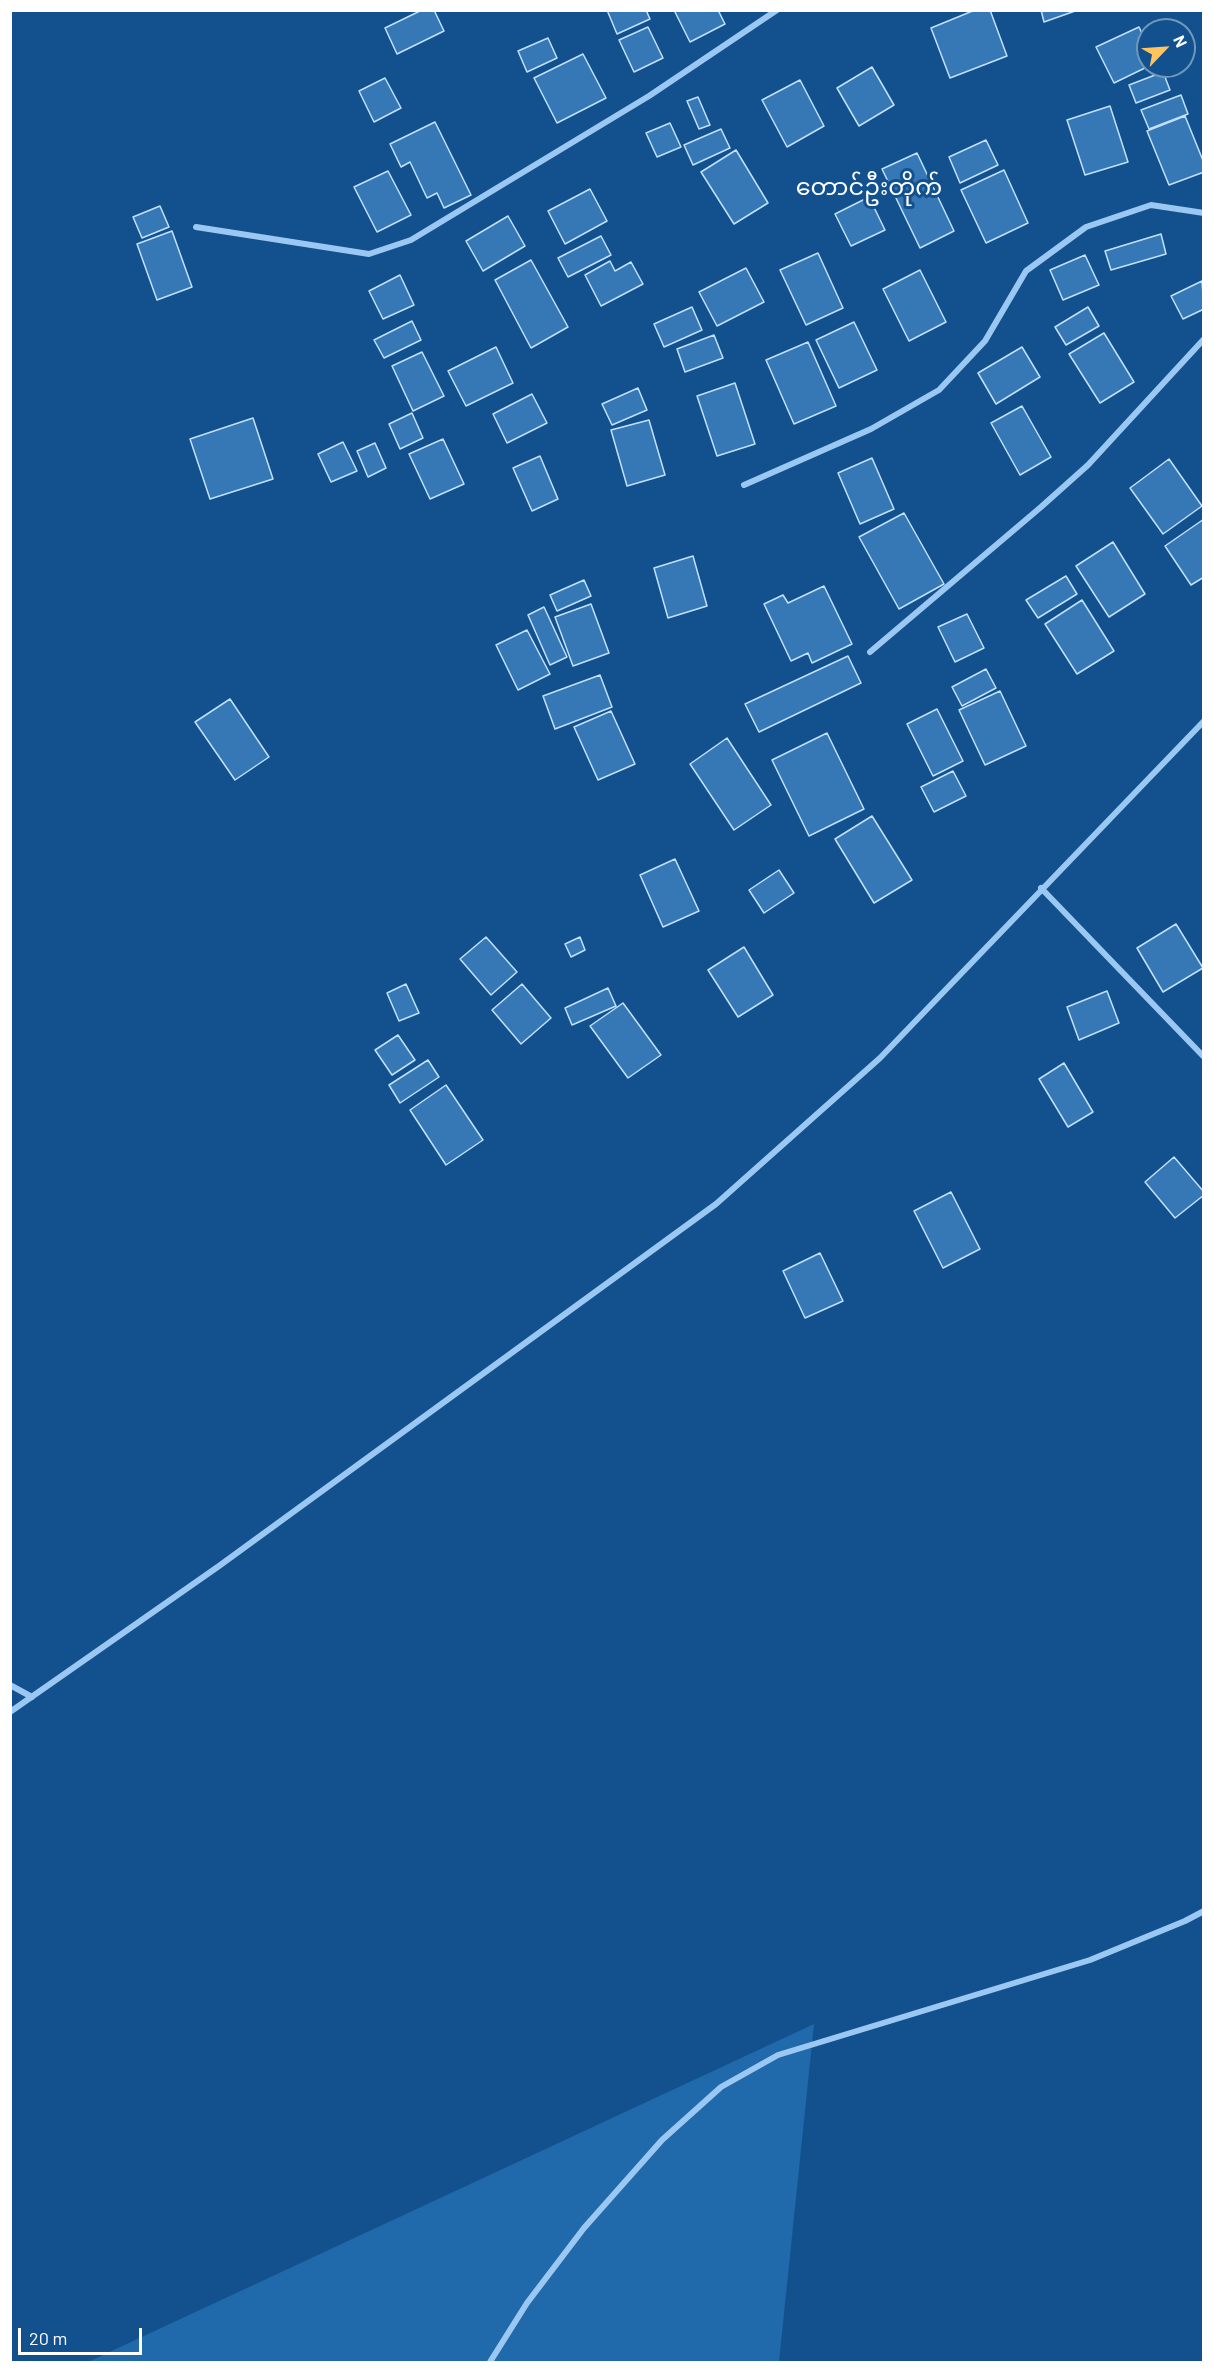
<!DOCTYPE html>
<html>
<head>
<meta charset="utf-8">
<style>
	body { margin:0 }
	#map { position:relative; width:1214px; height:2373px; overflow:hidden; background:#12518e; font-family:Barlow,sans-serif }
	canvas { display:block }
	.frame { position:absolute; inset:0; border:12px solid #fff; pointer-events:none }
	.north { position:absolute; left:1136px; top:18px; width:60px; height:60px; box-sizing:border-box; background:#12518e; border:2px solid #7197bb; border-radius:50%; rotate:65deg; font-size:16px; font-weight:700; line-height:24px; text-align:center; color:#fff }
	.north::after { content:''; display:block; margin:auto; width:21px; height:27px; background:#ffc45c; clip-path:polygon(50% 0,100% 100%,50% 72%,0 100%) }
	.scale { position:absolute; left:18px; top:2328px; width:124px; height:27px; box-sizing:border-box; border:3px solid #fff; border-top:0; padding-left:8px; font-size:18px; line-height:21px; white-space:nowrap; color:#fff; -webkit-text-stroke:4px #12518e; paint-order:stroke }
</style>
</head>
<body>
<div id="map">
<canvas width="1214" height="2373"></canvas>
<div class="frame"></div>
<div class="north">N</div>
<div class="scale">20 m</div>
</div>
<script>
const context = document.querySelector('canvas').getContext('2d');
context.lineJoin = 'round';
function fillPath(path, color) {
  context.fillStyle = color;
  context.fill(path, 'evenodd');
}
function strokePath(path, color, width, dash) {
  context.strokeStyle = color;
  context.lineWidth = width;
  context.lineCap = dash ? 'butt' : 'round';
  context.setLineDash(dash || []);
  context.stroke(path);
}
function drawText(font, color, halo, rows, align = 'center') {
  context.font = font + ' Barlow,"Noto Sans Myanmar",sans-serif';
  context.lineWidth = 6;
  context.setLineDash([]);
  context.textBaseline = 'middle';
  context.strokeStyle = halo;
  context.fillStyle = color;
  for (const [text, x, y, turn = 0] of rows) {
    context.save();
    context.translate(x, y);
    context.rotate((+turn || 0) * Math.PI / 180);
    context.textAlign = isNaN(turn) ? turn : align;
    if (halo) context.strokeText(text, 0, 0);
    context.fillText(text, 0, 0);
    context.restore();
  }
}
fillPath(new Path2D(`
	M814 2024 779 2362H88Z`), '#2069ab');
const building = new Path2D(`
	M422 10H434L444 31 397 54 385 28Z
	M607 10H646L650 19 617 34Z
	M674 10H718L725 24 690 42Z
	M975 10H990L1007 56 950 78 931 28Z
	M1041 10H1078L1044 22Z
	M648 27 663 58 634 72 619 40Z
	M1139 27 1148 46 1149 66 1114 83 1096 47Z
	M548 38 557 58 527 72 518 51Z
	M583 54 606 98 557 123 534 78Z
	M872 67 894 105 859 126 837 88Z
	M1163 72 1170 90 1136 103 1129 85Z
	M385 78 401 108 374 122 359 91Z
	M800 80 824 126 787 147 762 100Z
	M1181 95 1188 114 1149 129 1141 110Z
	M698 97 710 125 699 129 687 101Z
	M1110 106 1128 162 1085 175 1067 120Z
	M1185 116 1204 163V172L1169 185 1147 131Z
	M435 122 471 195 444 208 437 193 427 198 410 162 401 167 390 144Z
	M670 123 681 147 657 157 646 133Z
	M721 129 730 148 693 165 684 145Z
	M986 140 998 165 960 183 949 157Z
	M736 150 768 203 734 224 701 172Z
	M917 153 954 231 920 248 882 169Z
	M1004 170 1028 223 986 243 961 190Z
	M388 171 411 215 377 232 354 187Z
	M590 189 607 221 565 244 548 211Z
	M869 197 885 230 851 246 835 214Z
	M160 206 169 227 142 238 133 217Z
	M508 216 525 246 483 271 466 241Z
	M172 231 192 287 157 300 137 244Z
	M1161 234 1166 254 1111 270 1105 251Z
	M601 236 611 255 568 277 558 258Z
	M818 253 843 308 806 325 780 270Z
	M1085 255 1099 285 1063 300 1050 270Z
	M531 260 568 327 531 348 495 280Z
	M610 261 615 271 631 262 643 284 601 306 585 275Z
	M746 268 764 302 717 326 699 292Z
	M920 270 946 322 909 341 883 289Z
	M400 275 414 305 383 319 369 291Z
	M1202 281 1204 309 1183 319 1171 296Z
	M692 307 702 330 664 347 654 324Z
	M1088 307 1099 326 1066 345 1055 327Z
	M412 321 421 340 384 358 374 340Z
	M854 322 877 370 839 388 816 340Z
	M1104 333 1134 382 1100 403 1069 354Z
	M714 335 723 358 685 372 677 349Z
	M808 342 836 406 794 424 766 360Z
	M496 347 513 383 466 406 448 371Z
	M1022 347 1040 377 996 404 978 373Z
	M422 352 444 396 413 411 392 366Z
	M735 383 755 444 717 456 697 396Z
	M638 388 647 410 612 425 602 404Z
	M532 394 547 423 507 443 493 414Z
	M1022 406 1051 457 1020 475 991 423Z
	M412 413 423 438 400 449 389 424Z
	M253 418 273 479 210 499 190 439Z
	M649 420 665 475 627 486 611 430Z
	M443 439 464 484 430 499 409 454Z
	M343 442 357 471 331 482 318 454Z
	M375 443 386 468 368 477 357 451Z
	M540 456 558 499 532 511 513 468Z
	M872 458 894 509 860 524 838 473Z
	M1169 459 1202 506 1163 534 1130 488Z
	M904 513 944 584 899 609 859 537Z
	M1204 519V577L1191 585 1165 546Z
	M1113 542 1145 594 1109 617 1076 566Z
	M693 556 707 606 668 618 654 568Z
	M1066 576 1077 594 1038 618 1026 600Z
	M584 580 591 596 557 611 550 595Z
	M824 586 852 644 812 663 808 653 791 661 764 604 783 595 788 603Z
	M1082 600 1114 651 1077 674 1045 624Z
	M591 604 609 653 573 666 555 617Z
	M544 607 567 657 550 665 528 615Z
	M967 614 984 648 955 662 938 627Z
	M527 630 550 674 518 690 496 645Z
	M848 656 861 683 759 732 745 704Z
	M986 669 996 688 962 706 952 687Z
	M600 675 612 707 555 729 543 696Z
	M1000 691 1026 746 985 765 959 710Z
	M230 699 269 757 235 780 195 722Z
	M937 709 963 761 933 776 907 724Z
	M611 711 635 764 598 780 574 727Z
	M827 733 864 809 809 836 772 760Z
	M727 738 771 805 734 830 690 764Z
	M953 771 966 796 934 812 921 787Z
	M872 816 912 880 874 903 835 839Z
	M675 859 699 911 663 927 640 875Z
	M779 870 794 893 764 913 749 890Z
	M1176 924 1203 968 1163 992 1137 948Z
	M486 937 517 972 491 995 460 959Z
	M580 937 585 950 571 957 565 944Z
	M744 947 773 995 738 1017 708 970Z
	M406 984 419 1013 399 1021 387 993Z
	M522 984 551 1018 521 1044 492 1010Z
	M608 988 616 1006 572 1025 565 1008Z
	M1107 991 1119 1023 1079 1040 1067 1007Z
	M623 1003 661 1055 628 1078 590 1026Z
	M398 1035 415 1060 392 1075 375 1050Z
	M428 1060 439 1077 400 1103 389 1085Z
	M1064 1063 1093 1112 1068 1127 1039 1079Z
	M446 1085 483 1140 446 1165 410 1110Z
	M1174 1157 1204 1192V1195L1175 1218 1145 1182Z
	M951 1192 980 1249 943 1268 914 1211Z
	M820 1253 843 1301 805 1318 783 1271Z`);
fillPath(building, '#3578b5');
strokePath(building, '#c2e1fd', 1.5);
strokePath(new Path2D(`
	M196 227 369 254 411 240 649 96 777 10
	M744 485 871 429 939 390 985 341 1026 271 1086 227 1151 205 1204 213
	M870 652 1041 507 1088 465 1204 339
	M1041 888 1204 1057
	M10 1685 32 1697
	M10 1712 219 1566 716 1204 880 1058 1204 721
	M490 2362 527 2303 584 2228 662 2140 721 2087 778 2055 1090 1960 1185 1921 1204 1911`), '#9bc8f2', 6);
drawText('24px', '#fff', '#12518e', [
	["တောင်ဦးတိုက်",869,187]
]);
</script>
</body>
</html>
